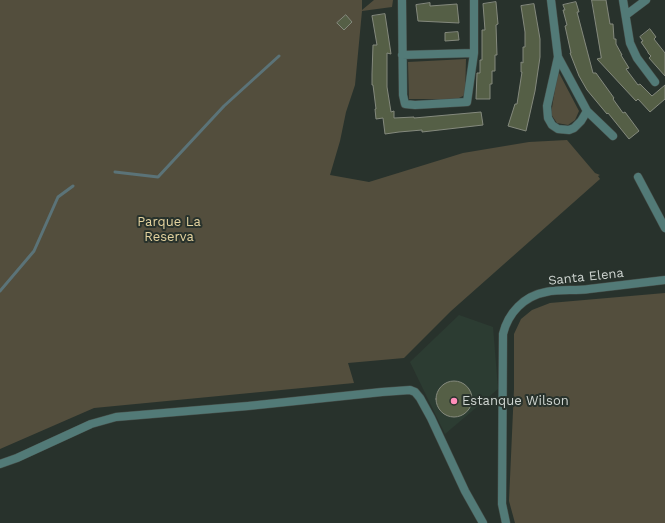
<!DOCTYPE html>
<html>
<head>
<meta charset="utf-8">
<style>
	body { margin:0 }
	canvas { display:block; background:#28322c }
</style>
</head>
<body>
<canvas width="665" height="523"></canvas>
<script>
const context = document.querySelector('canvas').getContext('2d');
context.lineJoin = 'round';
function fillPath(path, color) {
  context.fillStyle = color;
  context.fill(path, 'evenodd');
}
function strokePath(path, color, width, dash) {
  context.strokeStyle = color;
  context.lineWidth = width;
  context.lineCap = dash ? 'butt' : 'round';
  context.setLineDash(dash || []);
  context.stroke(path);
}
function drawText(font, color, halo, rows, align = 'center') {
  context.font = font + ' "Work Sans",sans-serif';
  context.lineWidth = 4;
  context.setLineDash([]);
  context.textBaseline = 'middle';
  context.strokeStyle = halo;
  context.fillStyle = color;
  for (const [text, x, y, turn = 0] of rows) {
    context.save();
    context.translate(x, y);
    context.rotate((+turn || 0) * Math.PI / 180);
    context.textAlign = isNaN(turn) ? turn : align;
    if (halo) context.strokeText(text, 0, 0);
    context.fillText(text, 0, 0);
    context.restore();
  }
}
fillPath(new Path2D(`
	M459 315 493 327 498 389 445 434 410 362Z`), '#2c3c32');
fillPath(new Path2D(`
	M0 0H362V10L374 0H393L392 7 362 11 355 85 346 112 340 141 330 175 369 182 463 153 529 142 567 140 595 173 600 175 598 176 600 179 451 311 404 358 348 363 354 383 94 408 0 449Z
	M466 59 465 95 457 99H409L408 62Z
	M558 71 579 111 575 120 568 125 557 123 551 114Z
	M665 293V523H515L509 501 514 389V334L521 319 532 310 550 303Z`), '#534e3d');
strokePath(new Path2D(`
	M115 172 158 177 224 106 279 56
	M0 291 34 251 58 197 73 186`), '#5b7378', 3);
const building = new Path2D(`
	M592 0H606L610 24H613L614 39H616V44L622 55H621L629 68 626 69 638 85 640 84 652 96 665 85V99L650 112 638 99 636 101 597 59 601 58Z
	M496 2 498 24 496 25 497 55H495V71H492V84H490V99H476L477 73H480V60H482V30H485L483 4Z
	M576 2 579 12H577L593 73H596L614 98 613 99 623 113 625 112 639 131 629 139 608 113 607 114 587 90 579 76 570 53H571L565 26 567 25 563 10H565L563 5Z
	M430 3V6L457 4 459 23 418 21 416 5Z
	M534 4 540 39V57L535 91 526 131 508 126 515 104H517L522 72H521V62L523 63V47H525V32L521 6Z
	M385 14 391 54 387 53V87L391 112 394 111V118L414 117V118L481 112 483 125 422 132V130L399 132 385 134 383 118 376 119 375 109H376L373 85H372V74L373 45H377L372 16Z
	M346 15 352 22 344 30 337 23Z
	M650 29 656 37 654 39 665 53V76L649 58 651 56 648 53V52L641 42 643 41 640 37Z
	M458 32 459 40 445 41V33Z
	M436 399a18 18 0 1 1 36 0a18 18 0 1 1-36 0Z`);
fillPath(building, '#555f46');
strokePath(building, '#84897d', 1);
const minor = new Path2D(`
	M402 0 403 95 405 104 415 105 467 102 474 53V0
	M551 0 558 57 547 106 548 118 552 125 558 129 569 130 574 128 581 121 587 111
	M623 0 630 43 637 58 655 82
	M626 15 646 0
	M402 55 474 53
	M558 57 587 111 613 136
	M638 177 665 228
	M0 464 17 458 91 424 116 417 248 406 382 392 410 390 415 392 420 398 431 418 465 491 483 523`);
const tertiary = new Path2D(`
	M506 523 502 504 503 334C508 313 524 296 546 292 560 289 575 291 589 289 614 286 640 283 665 280`);
strokePath(minor, '#464f4a', 9);
strokePath(tertiary, '#464f4a', 9);
strokePath(minor, '#527a77', 8);
strokePath(tertiary, '#527a77', 8);
for (const [x, y, r, color] of [
	[454,401,4,"#ff8eba"]
]) {
  const dot = new Path2D();
  dot.arc(x, y, r, 0, 2 * Math.PI);
  context.fillStyle = color;
  context.fill(dot);
  strokePath(dot, '#28322c', 1.5);
}
drawText('13px', '#e3d29e', '#28322c', [
	["Parque La",169,222],
	["Reserva",169,237]
]);
drawText('13px', '#ced4d0', '#28322c', [
	["Santa Elena",586,277,-6]
]);
drawText('13px', '#ced4d0', '#28322c', [
	["Estanque Wilson",462,401]
], 'left');
</script>
</body>
</html>
